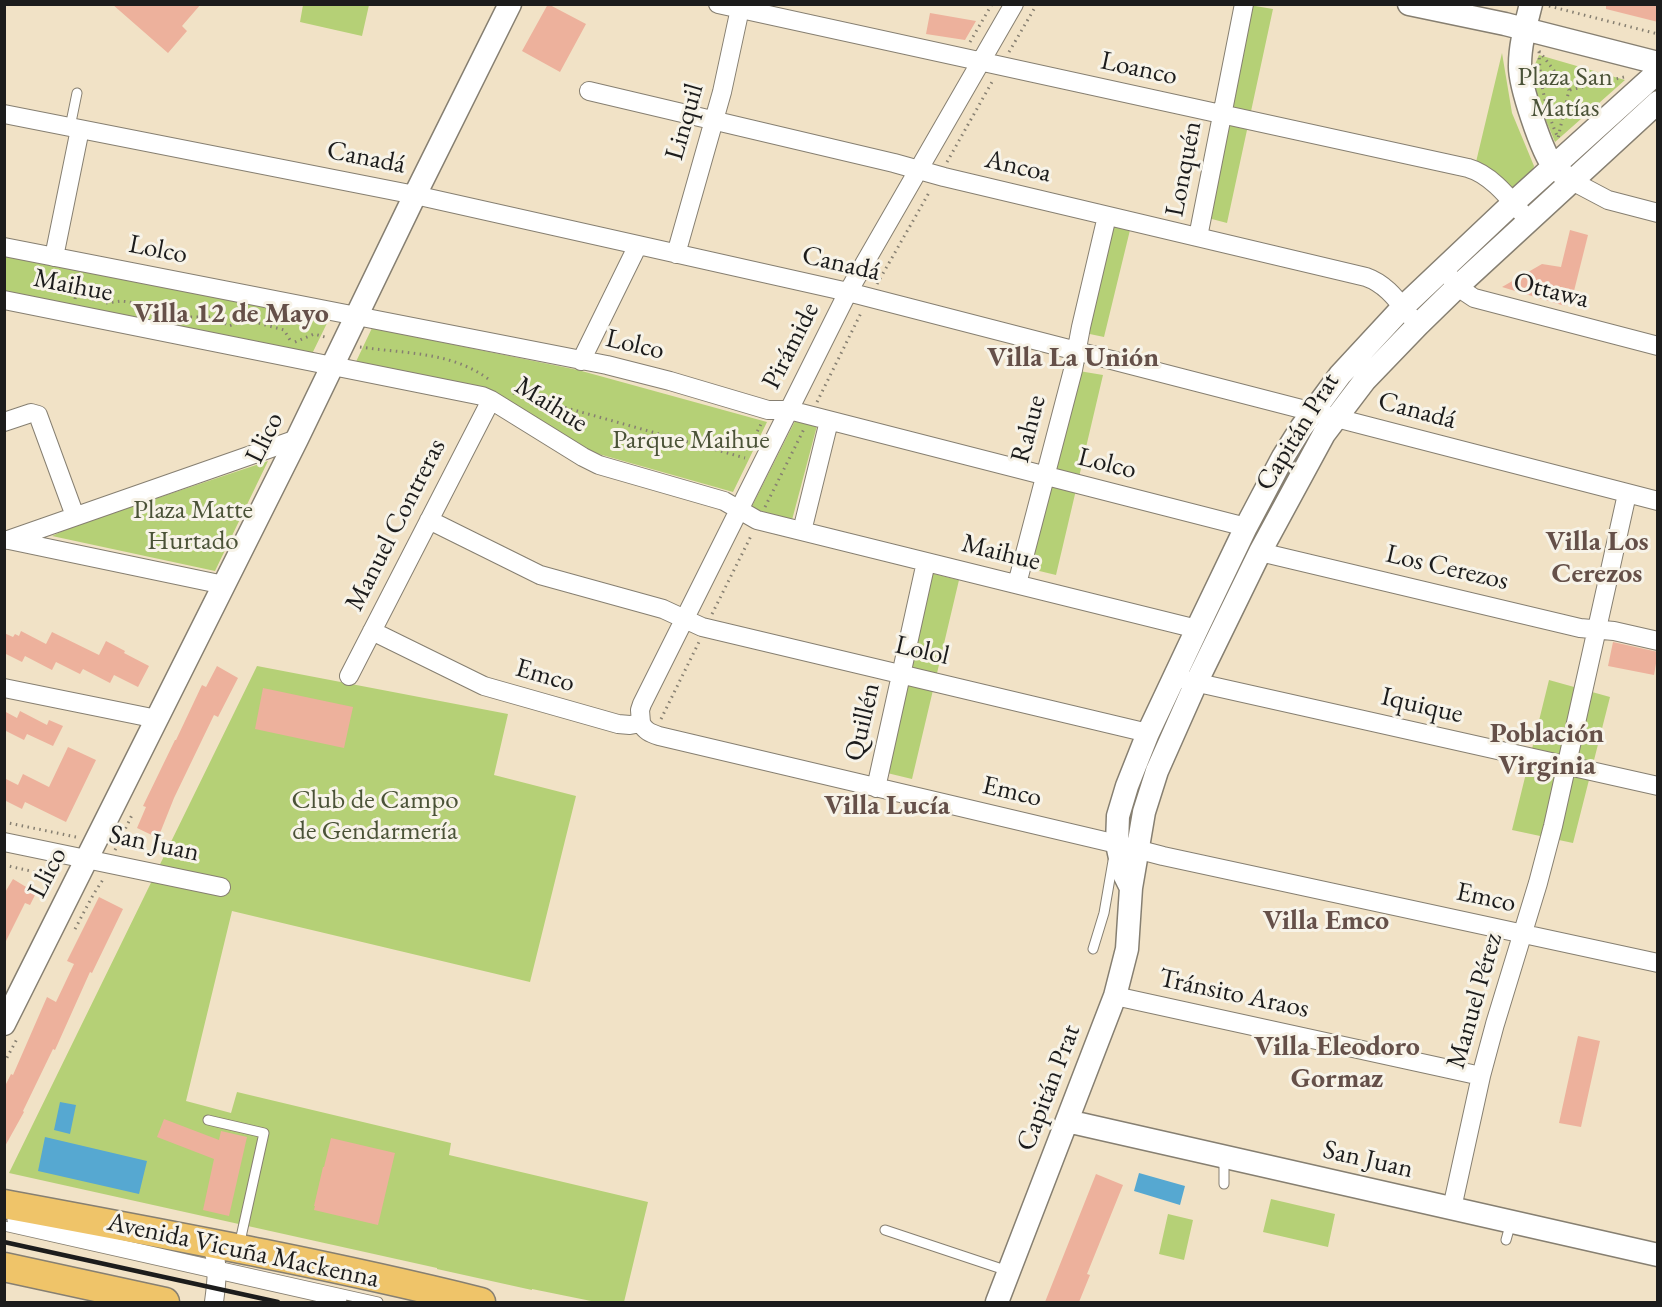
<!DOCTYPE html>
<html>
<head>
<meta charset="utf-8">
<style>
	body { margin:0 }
	#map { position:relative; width:1662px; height:1307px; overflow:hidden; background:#f1e2c6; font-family:"EB Garamond",serif }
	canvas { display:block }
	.frame { position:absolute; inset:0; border:6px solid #1c1c1c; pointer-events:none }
</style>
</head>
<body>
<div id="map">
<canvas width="1662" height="1307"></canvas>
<div class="frame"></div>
</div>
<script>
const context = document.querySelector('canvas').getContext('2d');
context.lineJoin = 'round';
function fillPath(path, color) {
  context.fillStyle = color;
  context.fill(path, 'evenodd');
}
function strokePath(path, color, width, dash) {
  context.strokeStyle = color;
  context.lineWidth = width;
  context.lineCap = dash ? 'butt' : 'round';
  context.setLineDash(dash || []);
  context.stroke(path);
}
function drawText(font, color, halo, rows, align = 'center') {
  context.font = font + ' "EB Garamond",serif';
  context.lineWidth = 6;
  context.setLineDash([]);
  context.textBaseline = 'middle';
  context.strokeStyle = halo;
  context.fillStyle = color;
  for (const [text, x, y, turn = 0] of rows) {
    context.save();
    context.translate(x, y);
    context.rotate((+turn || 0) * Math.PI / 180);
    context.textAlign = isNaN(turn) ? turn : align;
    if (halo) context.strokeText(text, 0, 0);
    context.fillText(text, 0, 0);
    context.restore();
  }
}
fillPath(new Path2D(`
	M303 5H369L362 36 300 22Z
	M1249 5 1273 9 1227 223 1208 218Z
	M1502 53 1512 113 1534 166 1530 180 1516 189H1507L1497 173 1476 162Z
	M1539 55 1625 80 1555 142 1534 92 1533 69Z
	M1110 225 1130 230 1104 337 1085 333Z
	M4 255 329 319 310 358 5 298Z
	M372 328 578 370 767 422 733 492 595 453 493 393 353 368Z
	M1079 371 1103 375 1056 575 1027 568Z
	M797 417 818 422 792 520 751 508Z
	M268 461 215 571 52 536 71 527Z
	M930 573 959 580 912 779 883 772Z
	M257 666 508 714 494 775 576 796 530 982 232 911 186 1101 231 1113 237 1092 451 1143 449 1155 648 1202 624 1302H596L532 1289V1290L437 1269V1268L9 1173Z
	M1549 680 1610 697 1573 843 1512 830Z
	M1271 1199 1335 1214 1328 1247 1263 1232Z
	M1168 1214 1193 1220 1184 1260 1159 1254Z`), '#b5d076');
fillPath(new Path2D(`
	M60 1102 76 1105 70 1134 54 1130Z
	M45 1137 147 1161 139 1194 38 1171Z
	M1139 1173 1185 1186 1180 1205 1134 1191Z`), '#56a8d1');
fillPath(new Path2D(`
	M112 4H201L182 26 187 31 168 53Z
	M548 4 586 24 560 72 522 51Z
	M1606 4H1658V22L1606 9Z
	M930 13 976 21 965 40 926 34Z
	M1570 230 1588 235 1574 291 1570 290 1565 306 1502 287 1542 264 1561 267Z
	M21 631 46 644 52 632 99 655 106 641 125 651 124 653 149 666 138 687 114 675 110 683 83 669 80 674 56 662 52 670 25 656 22 662 4 653V633L13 637 15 634 19 636Z
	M1613 642 1658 652 1654 675 1608 666Z
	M217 666 238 678 218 717 214 715 174 798 158 838 137 828 146 807 143 806 175 740H176L202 685 206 687Z
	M263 688 353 707 344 748 255 729Z
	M4 711 17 718 20 711 47 725 49 720 63 726 53 746 27 734 24 740 4 730Z
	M68 747 96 760 66 822 25 802 22 809 4 800V778L18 785 23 774 49 787Z
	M13 879 36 893 30 905 25 903 4 945V894Z
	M99 897 123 909 92 973 90 972 55 1050 53 1049 23 1111 24 1112 4 1148V1088L11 1074 13 1075 47 997 56 1002 74 964 67 961Z
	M1578 1036 1600 1041 1581 1127 1559 1123Z
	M164 1119 219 1140 221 1131 247 1137 229 1216 203 1210 214 1159 157 1137Z
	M331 1138 395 1153 378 1225 314 1210 315 1206H314L323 1167H324Z
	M1096 1174 1123 1185 1087 1274 1090 1275 1079 1302H1045Z`), '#edb19c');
const service = new Path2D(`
	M70 127 77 93
	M1093 949 1104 913 1113 861
	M208 1120 264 1133 239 1246
	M1224 1184V1156
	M12 1220 378 1302
	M4 1226 342 1302
	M885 1230 1008 1271
	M1506 1240 1511 1222`);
const minor = new Path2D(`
	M718 4 1468 168C1493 175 1512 202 1529 221
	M589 91 894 163 944 177 1366 277C1386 284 1397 300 1410 316
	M4 114 415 195 848 292 1658 501
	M1572 181 1608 200 1658 213
	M1198 237 1244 4
	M4 247 607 365 670 381 768 410H789L1246 527
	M676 254 722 92 741 4
	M54 257 80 129
	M1450 277 1462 290 1474 298 1658 346
	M4 300 482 396 491 400 583 457 599 465 724 501 757 520 1197 629
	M581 361 638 245
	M4 422 31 413 38 415 75 516
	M429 520 540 575 663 609 702 627 1148 733
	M802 531 829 421
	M8 540 297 439
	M9 540 224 585
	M1260 552 1580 628 1614 631 1658 641
	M1017 584 1073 370 1081 327 1107 216
	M372 631 484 686 618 724 630 725 641 723
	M349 676 491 400
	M1185 680 1658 786
	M4 688 157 719
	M641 723C645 731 650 733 659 736L1117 844 1163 856 1658 963
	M641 723 640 710 642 704 848 292 1014 4
	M876 788 926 562
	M4 842 221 887
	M1115 996 1481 1076
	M1452 1208 1481 1076 1495 1024 1538 883 1553 826 1627 494
	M211 1243C219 1264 217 1280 214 1302`);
const tertiary = new Path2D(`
	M1409 4 1505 24 1658 63
	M1531 4C1526 24 1520 44 1520 65 1519 84 1542 153 1554 167 1557 170 1562 173 1565 176
	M1131 888 1123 872 1117 844 1118 816 1127 786 1148 733 1197 629 1246 527 1283 457 1301 428 1340 375 1403 307 1513 203 1658 72
	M4 1024 297 439 415 195 510 4
	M1067 1121 1658 1255
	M997 1302 1115 996 1127 949 1131 888 1144 812 1157 771 1196 683 1260 552 1324 434 1365 380 1418 325 1458 286 1658 102`);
const primary = new Path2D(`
	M4 1204C164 1234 324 1263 481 1302
	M4 1267 165 1302`);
strokePath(service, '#867f71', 11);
strokePath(minor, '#867f71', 20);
strokePath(tertiary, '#867f71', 25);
strokePath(primary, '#867f71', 31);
strokePath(new Path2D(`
	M1549 6 1658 34
	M970 42 992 4
	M1539 51 1569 90 1558 138C1545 108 1540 84 1539 51Z
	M1009 52 1037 4
	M1570 90 1624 77
	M947 162 992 82
	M877 284 930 191
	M77 290 94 300
	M75 299 80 279
	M106 303 121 301 167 307 170 314 185 317H214L229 326 247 320 284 330 290 340
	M295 342 314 334 325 337
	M360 347C406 354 452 351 491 381
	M513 393 745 458
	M817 402 862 311
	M752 442 761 424
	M765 507 804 429
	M712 614 752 534
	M661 719 699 642
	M4 822 76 837
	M115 850 132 815
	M4 865 57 877
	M75 929 93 895 104 878
	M4 1063 17 1039`), '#867f71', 3, [1.5, 4.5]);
strokePath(service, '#fff', 9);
strokePath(minor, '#fff', 18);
strokePath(tertiary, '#fff', 22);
strokePath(primary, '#efc469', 28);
strokePath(new Path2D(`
	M4 1242 278 1302`), '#1c1c1c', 4.5);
drawText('27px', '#1c1c1c', '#f7f3e8', [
	["Loanco",1139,69,12],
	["Linquil",685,122,-74],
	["Canadá",366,158,11],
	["Ancoa",1018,167,13],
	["Lonquén",1184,169,-79],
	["Lolco",158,250,11],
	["Canadá",841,264,13],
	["Maihue",73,286,11],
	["Ottawa",1551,291,14],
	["Lolco",635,345,13],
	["Pirámide",791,346,-63],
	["Maihue",551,405,32],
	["Canadá",1417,411,15],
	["Rahue",1029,429,-75],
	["Capitán Prat",1298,432,-58],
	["Llico",265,438,-64],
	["Lolco",1107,464,14],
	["Manuel Contreras",396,525,-63],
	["Maihue",1001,553,14],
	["Los Cerezos",1447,568,13],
	["Lolol",922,651,13],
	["Emco",545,676,16],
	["Iquique",1422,706,13],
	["Quillén",863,722,-77],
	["Emco",1012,792,13],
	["San Juan",154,844,12],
	["Llico",48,873,-63],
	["Emco",1486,898,12],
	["Tránsito Araos",1234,994,12],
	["Manuel Pérez",1475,1001,-74],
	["Capitán Prat",1049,1088,-69],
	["San Juan",1368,1160,13],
	["Avenida Vicuña Mackenna",243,1251,12]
]);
drawText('27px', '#4a5237', '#f7f3e8', [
	["Plaza San",1565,78],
	["Matías",1565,109],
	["Parque Maihue",691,441],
	["Plaza Matte",193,511],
	["Hurtado",193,542],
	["Club de Campo",375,801],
	["de Gendarmería",375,832]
]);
drawText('bold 28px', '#655049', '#f7f3e8', [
	["Villa 12 de Mayo",231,314],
	["Villa La Unión",1073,358],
	["Villa Los",1597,542],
	["Cerezos",1597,574],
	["Población",1547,734],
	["Virginia",1547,766],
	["Villa Lucía",887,806],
	["Villa Emco",1326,921],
	["Villa Eleodoro",1337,1047],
	["Gormaz",1337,1079]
]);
</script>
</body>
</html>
